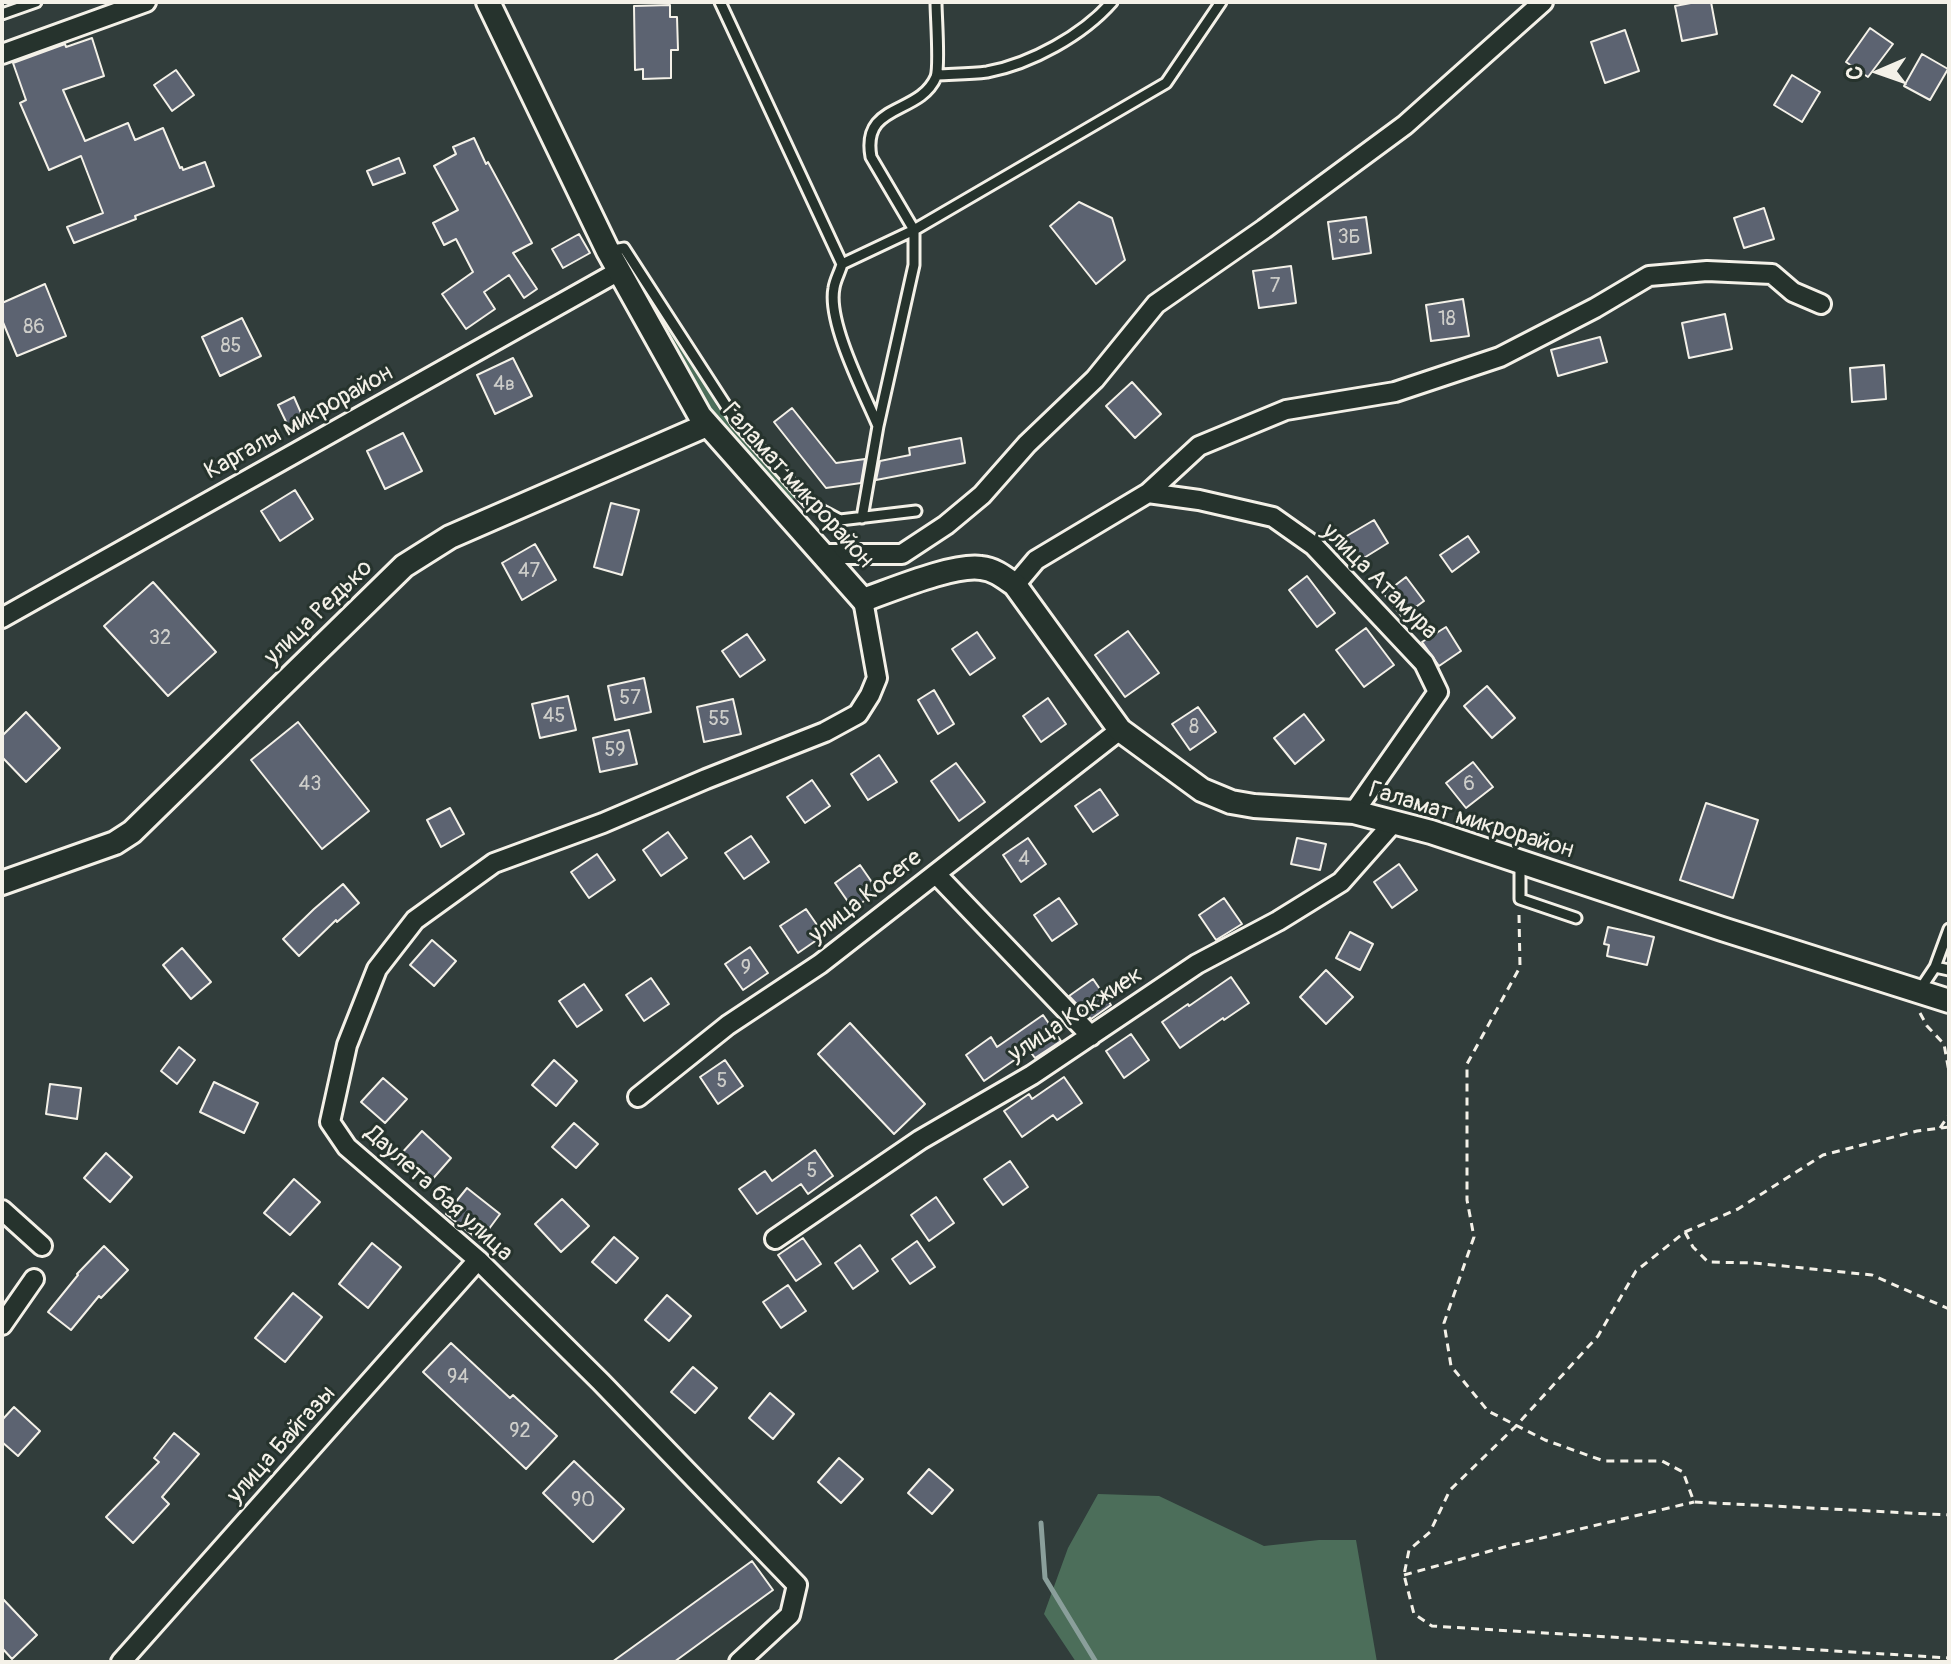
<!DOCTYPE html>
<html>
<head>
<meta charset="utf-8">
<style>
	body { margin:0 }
	#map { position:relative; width:1951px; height:1664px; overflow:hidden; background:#313d3b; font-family:Pangolin,sans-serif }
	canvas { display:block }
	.frame { position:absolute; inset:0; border:4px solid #f4f1e8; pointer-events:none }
	.north { position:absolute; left:1839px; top:32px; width:80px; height:80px; -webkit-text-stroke:6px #26332d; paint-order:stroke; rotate:268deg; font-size:22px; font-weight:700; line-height:32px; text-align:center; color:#f4f1e8 }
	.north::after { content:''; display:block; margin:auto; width:28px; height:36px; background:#f4f1e8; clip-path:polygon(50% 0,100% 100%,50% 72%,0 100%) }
</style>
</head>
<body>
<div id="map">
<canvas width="1951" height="1664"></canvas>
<div class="frame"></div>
<div class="north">С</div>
</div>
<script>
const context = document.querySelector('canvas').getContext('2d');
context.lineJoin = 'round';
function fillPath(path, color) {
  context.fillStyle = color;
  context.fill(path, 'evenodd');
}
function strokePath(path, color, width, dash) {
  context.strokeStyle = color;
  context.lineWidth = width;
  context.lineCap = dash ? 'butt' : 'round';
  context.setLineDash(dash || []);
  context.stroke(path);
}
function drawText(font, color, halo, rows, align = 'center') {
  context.font = font + ' Pangolin,sans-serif';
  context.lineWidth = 6;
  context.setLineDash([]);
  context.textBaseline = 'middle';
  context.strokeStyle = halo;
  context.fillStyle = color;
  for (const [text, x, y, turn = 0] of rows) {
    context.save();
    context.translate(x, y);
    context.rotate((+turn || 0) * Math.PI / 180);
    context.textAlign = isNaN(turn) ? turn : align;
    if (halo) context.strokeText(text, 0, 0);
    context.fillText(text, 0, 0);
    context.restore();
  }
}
fillPath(new Path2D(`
	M640 272 718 408 798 496 788 501 706 415 625 276Z
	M1098 1494 1159 1496 1264 1546 1319 1540H1356L1377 1662H1076L1044 1614 1068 1548Z`), '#4c6e5a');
strokePath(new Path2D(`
	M1041 1523 1045 1578 1096 1662`), '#8a9f9b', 5);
const building = new Path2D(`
	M1696 2H1711L1717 34 1682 41 1675 6Z
	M670 5V17H677L678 50H671V78L643 79V69L635 70 634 6Z
	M1870 28 1893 44 1868 77 1846 62Z
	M1625 30 1639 71 1605 83 1591 42Z
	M92 38 104 76 63 90 85 141 128 123 135 140 163 128 180 168 182 167 183 170 205 162 214 186 135 216 136 219 74 243 67 227 103 213 81 156 49 170 20 103 26 100 13 63 65 44 66 47Z
	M1922 54 1948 69 1930 100 1904 86Z
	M176 70 194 95 172 111 154 85Z
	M1792 75 1820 92 1802 122 1774 105Z
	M474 138 486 164 488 162 532 243 513 253 537 289 524 298 509 275 484 292 495 309 466 329 442 294 473 272 456 239 444 245 433 223 458 210 434 166 456 154 453 147Z
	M399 158 405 173 373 185 367 171Z
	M1079 202 1112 218 1125 260 1096 284 1050 226Z
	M1764 208 1774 239 1744 248 1734 218Z
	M1366 217 1371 253 1333 259 1328 222Z
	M579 234 590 253 563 268 552 249Z
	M1291 266 1296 303 1259 308 1253 271Z
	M45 284 66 336 17 356 2 320V303Z
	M1463 299 1469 336 1431 341 1426 305Z
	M1725 314 1732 349 1689 358 1682 323Z
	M242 318 261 356 220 376 202 337Z
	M1600 337 1607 362 1558 376 1551 350Z
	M513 358 532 396 495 414 477 375Z
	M1884 365 1886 399 1852 402 1850 368Z
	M1132 382 1161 414 1135 438 1106 406Z
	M294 397 305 422 290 430 278 405Z
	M792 408 836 463 865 459 861 483 826 488 774 422Z
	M403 433 422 471 385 489 367 451Z
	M961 438 965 463 876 480 880 461 910 455 909 448Z
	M295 490 313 519 280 541 261 511Z
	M611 503 639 510 622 575 594 567Z
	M1374 520 1388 543 1359 561 1345 537Z
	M1468 536 1479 552 1452 572 1440 555Z
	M535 544 556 580 522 600 502 563Z
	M1307 576 1335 613 1317 627 1289 590Z
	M1406 577 1424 601 1402 617 1384 594Z
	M153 582 216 652 168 696 104 626Z
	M1446 627 1461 651 1439 666 1422 642Z
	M1366 628 1394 665 1364 687 1336 650Z
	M1128 631 1159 673 1125 697 1095 655Z
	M977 632 995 658 970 675 952 649Z
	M747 634 765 660 740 677 722 651Z
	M644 678 651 712 615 720 608 686Z
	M1487 686 1515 718 1492 738 1464 706Z
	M934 690 954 724 938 734 918 700Z
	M568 696 576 730 540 738 532 704Z
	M1048 698 1066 724 1041 742 1023 716Z
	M733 699 741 734 704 742 697 707Z
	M1198 707 1216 732 1190 750 1172 724Z
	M26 712 60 748 26 782 2 757V736Z
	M1304 714 1324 740 1295 764 1274 738Z
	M298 722 369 811 322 849 251 760Z
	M629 730 637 764 600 772 593 738Z
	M879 755 897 782 868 800 851 774Z
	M1473 762 1493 787 1466 808 1446 783Z
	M956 763 985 802 959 821 931 781Z
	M812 780 830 806 805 823 787 797Z
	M1100 789 1118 815 1093 832 1075 806Z
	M1706 803 1758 820 1733 898 1680 880Z
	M450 808 464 834 441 847 427 820Z
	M668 832 687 858 661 876 643 850Z
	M751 836 769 862 744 879 725 853Z
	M1028 838 1046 864 1021 882 1003 855Z
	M1297 838 1326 844 1320 870 1291 864Z
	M597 854 615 880 589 898 571 872Z
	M1399 864 1417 890 1392 908 1374 882Z
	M860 865 878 891 853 909 835 883Z
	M343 884 359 903 337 922 336 920 299 956 283 939 314 909Z
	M1059 898 1077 924 1052 941 1034 915Z
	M1224 898 1242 924 1216 940 1199 915Z
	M806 909 824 935 798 953 780 926Z
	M1608 927 1654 937 1647 965 1607 956 1609 945 1604 944Z
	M1350 932 1373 944 1360 970 1336 958Z
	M432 940 456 961 434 986 410 965Z
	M750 947 768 973 743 990 725 964Z
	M182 948 211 982 191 999 163 965Z
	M1326 970 1353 997 1326 1024 1300 997Z
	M1231 977 1249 1003 1224 1020 1223 1018 1180 1048 1162 1022 1188 1004 1189 1006Z
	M651 978 669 1004 644 1021 626 995Z
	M1093 979 1111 1005 1091 1019 1069 996Z
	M584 984 602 1010 577 1027 559 1001Z
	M1043 1015 1061 1041 1035 1058 1029 1050 984 1081 966 1055 991 1037 997 1047Z
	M850 1023 925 1104 894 1134 818 1054Z
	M1131 1034 1149 1060 1124 1078 1106 1051Z
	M179 1047 195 1060 177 1084 161 1071Z
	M554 1060 577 1081 556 1106 532 1085Z
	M725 1060 743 1086 718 1104 700 1077Z
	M1064 1077 1082 1103 1057 1120 1053 1115 1022 1137 1004 1111 1029 1094 1032 1099Z
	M383 1078 407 1099 385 1123 361 1102Z
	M214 1082 258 1103 244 1133 200 1112Z
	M50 1084 81 1088 77 1119 46 1114Z
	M574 1123 598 1144 576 1168 552 1147Z
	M422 1131 451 1158 430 1182 400 1155Z
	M815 1150 833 1176 808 1194 801 1184 757 1214 739 1189 765 1171 772 1181Z
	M106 1153 132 1177 110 1202 84 1178Z
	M1010 1161 1028 1187 1003 1205 984 1179Z
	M294 1179 320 1202 290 1235 264 1213Z
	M467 1188 500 1214 480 1241 446 1214Z
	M936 1197 954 1223 929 1241 911 1215Z
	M562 1199 589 1226 561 1252 535 1224Z
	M614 1237 638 1258 616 1283 592 1262Z
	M803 1238 821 1264 796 1281 778 1255Z
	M917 1241 935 1267 910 1284 892 1259Z
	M372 1243 401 1267 368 1308 339 1284Z
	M860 1245 878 1271 853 1289 835 1263Z
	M104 1246 128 1270 101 1298 99 1296 71 1330 48 1312 78 1275 77 1274Z
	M788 1285 806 1311 781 1328 763 1302Z
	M293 1293 322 1317 285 1362 255 1338Z
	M667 1295 691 1316 669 1341 645 1320Z
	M451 1343 510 1398 513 1395 557 1436 526 1469 423 1372Z
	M693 1367 717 1388 695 1413 671 1392Z
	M770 1393 794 1414 773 1439 749 1418Z
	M14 1407 40 1431 18 1456 2 1442V1420Z
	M174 1433 199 1454 162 1497 169 1504 133 1543 106 1517 159 1462 154 1458Z
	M839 1458 863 1479 841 1503 818 1482Z
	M574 1461 624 1509 593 1542 543 1493Z
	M929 1469 953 1490 932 1514 908 1493Z
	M752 1561 773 1590 674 1662H612Z
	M2 1598 37 1635 12 1659 2 1648Z`);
fillPath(building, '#5c6371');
strokePath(building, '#f4f1e8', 2);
const service = new Path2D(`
	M720 2 842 264C840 272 835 280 834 288 827 322 864 393 878 426
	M2 14 36 2
	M937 75C954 74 971 74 987 72 1031 64 1083 35 1112 2
	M608 251 624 248 737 423 810 504 840 520 916 511
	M842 264 914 230 1166 83 1221 2
	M862 518 878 426 914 265V230L871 157C861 102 919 116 936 77 940 66 936 17 936 2
	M1520 863V899L1576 918
	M1935 967 1949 970
	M1919 991 1935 967 1949 929`);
const minor = new Path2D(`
	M2 54 146 2
	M1148 493 1199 446 1286 410 1395 392 1500 357 1595 308 1649 276 1707 271 1772 274 1793 292 1821 304
	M824 554H902L946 525 982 495 1027 444 1095 379 1156 304 1264 229 1405 125 1543 2
	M1015 585 1036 560 1148 493 1199 500 1273 517 1314 546 1424 663 1438 692 1354 812
	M2 618 619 271
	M936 874 1091 1036
	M638 1097 728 1025 820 964 1120 730
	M2 1210 42 1246
	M775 1239 920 1140 1032 1075 1197 964 1278 921 1341 882 1394 822
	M2 1325 34 1279
	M121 1662 478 1260
	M739 1662 790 1615 797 1585 601 1382 478 1260 347 1147 330 1122 347 1045 377 969 415 920 494 863 603 823 706 779 825 732 858 714 870 695 877 678 863 600`);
const tertiary = new Path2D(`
	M488 2 608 251 700 416 863 600C892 590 953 564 981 568 994 569 1004 577 1015 585L1120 730 1202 790 1231 802 1254 806 1354 812 1431 832 1722 929 1949 1001
	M2 883 115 843 132 832 404 566 450 537 707 425`);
strokePath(service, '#f4f1e8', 15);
strokePath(minor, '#f4f1e8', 24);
strokePath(tertiary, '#f4f1e8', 28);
strokePath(new Path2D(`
	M1519 915 1520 967 1467 1064V1200L1474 1237 1444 1323 1451 1366 1488 1411 1545 1440 1604 1461H1662L1683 1472 1694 1502 1949 1515
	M1920 1013 1927 1026 1944 1044 1949 1072
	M1949 1127 1917 1131 1823 1155 1738 1209 1685 1232 1636 1271 1598 1336 1515 1427 1450 1490 1430 1532 1409 1550 1404 1575 1414 1614 1432 1626 1949 1658
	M1940 1128 1949 1115
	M1685 1232 1693 1247 1708 1262 1754 1263 1872 1275 1949 1309
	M1404 1575 1508 1546 1694 1502`), '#f4f1e8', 3, [8, 6]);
strokePath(service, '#26332d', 9);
strokePath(minor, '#26332d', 18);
strokePath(tertiary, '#26332d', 22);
drawText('20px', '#cececa', null, [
	["3Б",1349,238],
	["7",1275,287],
	["18",1447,320],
	["86",34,328],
	["85",231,347],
	["4в",504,385],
	["47",529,572],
	["32",160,639],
	["57",630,699],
	["45",554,717],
	["55",719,720],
	["8",1194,728],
	["59",615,751],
	["43",310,785],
	["6",1469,785],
	["4",1024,860],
	["9",746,969],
	["5",722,1082],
	["5",812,1172],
	["94",458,1378],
	["92",520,1432],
	["90",583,1501]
]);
drawText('24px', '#f4f1e8', '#26332d', [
	["Каргалы микрорайон",299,423,-29],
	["Галамат микрорайон",797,486,48],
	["улица Атамура",1379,582,45],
	["улица Редько",319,613,-44],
	["Галамат микрорайон",1471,821,17],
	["улица Косеге",866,897,-38],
	["улица Кокжиек",1076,1015,-33],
	["Даулета бая улица",438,1194,42],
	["улица Байгазы",282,1445,-48]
]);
</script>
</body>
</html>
